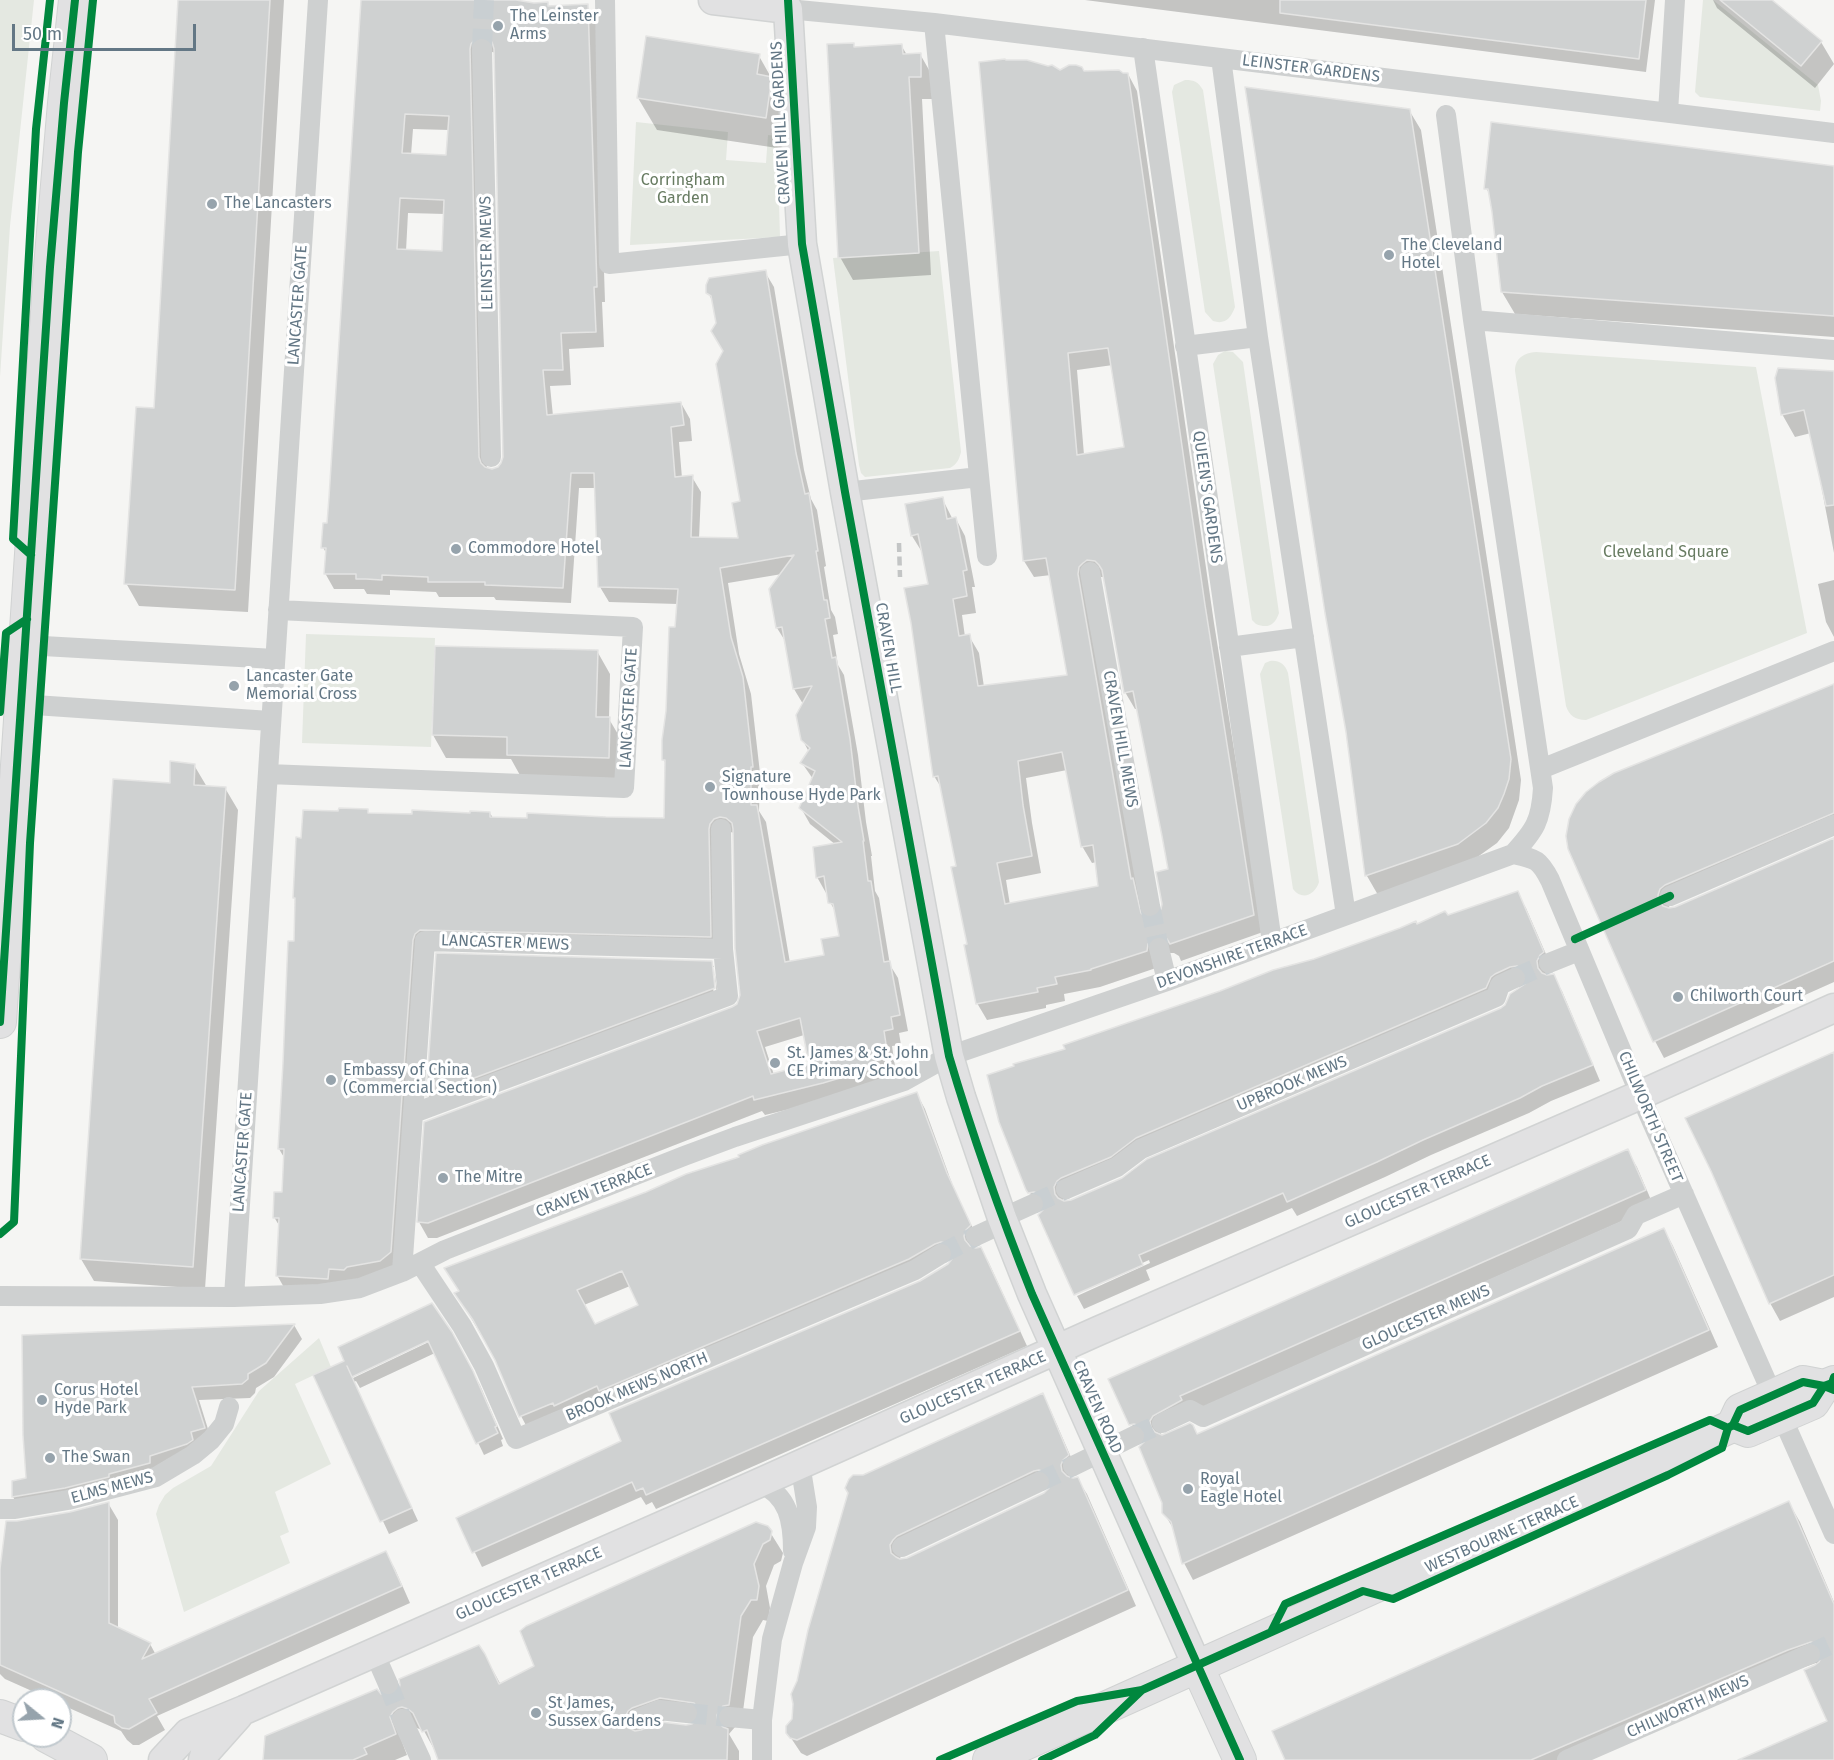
<!DOCTYPE html>
<html>
<head>
<meta charset="utf-8">
<style>
	body { margin:0 }
	#map { position:relative; width:1834px; height:1760px; overflow:hidden; background:#f5f5f3; font-family:"Fira Sans",sans-serif }
	canvas { display:block }
	.north { position:absolute; left:12px; top:1688px; width:60px; height:60px; box-sizing:border-box; background:#fff; border:2px solid #c1c9ce; border-radius:50%; rotate:108deg; font-size:16px; font-weight:700; line-height:24px; text-align:center; color:#637785 }
	.north::after { content:''; display:block; margin:auto; width:21px; height:27px; background:#96a3ac; clip-path:polygon(50% 0,100% 100%,50% 72%,0 100%) }
	.scale { position:absolute; left:12px; top:24px; width:184px; height:27px; box-sizing:border-box; border:3px solid #637785; border-top:0; padding-left:8px; font-size:18px; line-height:21px; white-space:nowrap; color:#637785; -webkit-text-stroke:4px #fff; paint-order:stroke }
</style>
</head>
<body>
<div id="map">
<canvas width="1834" height="1760"></canvas>
<div class="north">N</div>
<div class="scale">50 m</div>
</div>
<script>
const context = document.querySelector('canvas').getContext('2d');
context.lineJoin = 'round';
function fillPath(path, color) {
  context.fillStyle = color;
  context.fill(path, 'evenodd');
}
function strokePath(path, color, width, dash) {
  context.strokeStyle = color;
  context.lineWidth = width;
  context.lineCap = dash ? 'butt' : 'round';
  context.setLineDash(dash || []);
  context.stroke(path);
}
function drawText(font, color, halo, rows, align = 'center') {
  context.font = font + ' "Fira Sans",sans-serif';
  context.lineWidth = 6;
  context.setLineDash([]);
  context.textBaseline = 'middle';
  context.strokeStyle = halo;
  context.fillStyle = color;
  for (const [text, x, y, turn = 0] of rows) {
    context.save();
    context.translate(x, y);
    context.rotate((+turn || 0) * Math.PI / 180);
    context.textAlign = isNaN(turn) ? turn : align;
    if (halo) context.strokeText(text, 0, 0);
    context.fillText(text, 0, 0);
    context.restore();
  }
}
fillPath(new Path2D(`
	M0 0H34L10 226 0 377Z
	M1703 0H1713L1818 85 1821 101 1820 111 1700 97 1695 92Z
	M1185 80C1195 80 1198 82 1203 90L1235 307C1231 318 1225 325 1213 321L1205 312 1172 92 1174 85Z
	M636 122 728 132 726 160 766 163 768 135 777 136 780 237 630 245Z
	M939 251 961 452C959 460 957 464 950 468L865 477 861 473 859 465 833 258Z
	M1225 351 1233 352 1243 362 1279 613C1275 625 1268 629 1256 624L1252 620 1213 364 1218 355Z
	M1536 352 1756 367 1807 633 1586 720C1575 720 1569 715 1566 706L1515 371C1515 358 1524 353 1536 352Z
	M306 634 435 638 431 747 302 743Z
	M1270 661C1279 660 1285 664 1288 673L1319 882C1315 895 1302 901 1293 889L1260 674 1265 663Z
	M319 1338 331 1367 295 1384 331 1464 275 1492 289 1532 280 1536 290 1563 184 1612 156 1514 159 1505 165 1495 173 1488 211 1466 259 1391Z`), '#e4e8e1');
fillPath(new Path2D(`
	M180 0H284L248 612 139 606 126 583 155 410Z
	M362 0H505L534 4 547 3 550 8 587 6 596 21 605 302H602L604 347 569 349 571 385 550 386 553 416 681 403 690 419 692 441 679 442 682 478 692 477 701 492 699 539 740 540 742 503 725 351 713 302 708 293 765 272 774 287 804 470 811 499 817 510 826 566 824 567 831 610 835 617 838 634 833 635 838 665 844 675 858 755 866 822 872 856H871L875 891 879 898 890 965 898 978 908 1031 899 1033 901 1045 892 1046 896 1073 884 1075 882 1083 832 1099 765 1115 762 1111 437 1238H428L419 1222 738 1005 741 995 735 833 730 832 719 952 429 945 399 1268 388 1276 286 1291 277 1275 280 1227 274 1217 283 1194 285 1159 279 1149 296 943 297 901 295 898 303 839 369 814 490 813 493 818 666 820 667 766 663 759 678 604 609 602 600 587 596 488H579L571 603 496 600 494 597H439L436 592 390 590V595L367 594 364 589H334L325 573 327 555 323 547 329 525ZM492 52 496 53 503 463 499 468 491 470 487 469 478 66 484 54ZM413 129 449 130 448 156 411 155ZM408 213 445 214 444 253 406 251ZM782 574 770 589 777 628 787 644 794 689 803 704 802 739 809 752 802 763 813 779 801 808 810 824 836 845 817 877 826 893 828 892 830 902 837 915 841 937 825 957 790 963 766 822 759 811 760 782H761L751 694 739 654 728 583ZM804 1035 810 1065 774 1075 765 1047Z
	M1085 0H1655L1646 72Z
	M1713 0H1770L1821 42 1834 64 1815 88 1717 8Z
	M853 45 855 48 901 45 907 55 920 54 933 77 934 99H922L931 275 853 280 840 257Z
	M759 56 790 111 784 149 657 130 638 98Z
	M1060 71 1128 74 1137 91 1214 623 1263 932 1181 961 1179 956 1174 953H1166L1156 968 1100 987 1064 994 1065 1001 1046 1005V1008L987 1020 977 1003 957 867 942 789 934 776 930 586 922 552 912 536 942 498 953 520 956 519 965 536 975 587H972L976 613 962 615 965 637 969 636 979 653 984 687 1069 676 1051 575 1034 577 1024 561ZM1113 365 1126 448 1084 455 1077 370ZM1097 577H1105L1125 692 1135 709H1138L1170 870 1163 910 1158 917 1153 919H1146L1142 897ZM1067 770 1082 846 1092 863 1097 862 1099 887 1010 905 1006 880 1041 873 1032 823 1026 778Z
	M1409 110 1421 130 1521 780 1519 800 1509 828 1497 843 1469 863 1378 895 1367 876 1347 732Z
	M1834 168V337L1515 314 1502 292 1491 197 1486 188Z
	M1834 372V553L1811 433 1795 437 1782 414Z
	M1834 580V637L1826 622 1818 584Z
	M436 647 597 651 610 674 609 719 622 741 621 780 521 777 511 759 446 758 433 735Z
	M1834 685V833L1670 905 1668 909 1675 908 1834 840V982L1664 1058 1655 1041 1570 849Z
	M194 765 207 787 225 788 238 810 205 1289 94 1281 81 1259 172 785Z
	M1517 893 1526 908 1552 968 1548 970 1545 976H1553L1562 991 1600 1081 1551 1101 1529 1113 1431 1155 1385 1177 1297 1216 1292 1208 1146 1270 1150 1280 1084 1309 1077 1296 1150 1263 1149 1260 1075 1293 1046 1208 1038 1207 1028 1189 1067 1050 1314 960 1448 917ZM1528 980 1526 986 1501 1009 1071 1202H1062L1065 1197 1145 1153 1519 982Z
	M711 962 714 967H711L714 996 717 995 714 968 718 995 432 1102 428 1095Z
	M1834 1054V1297L1780 1321 1770 1303Z
	M917 1094 925 1109 954 1189 979 1241 974 1245 973 1249 981 1248 989 1263 1027 1346 656 1509 652 1502 646 1505 641 1497 482 1567 458 1518 623 1442 921 1282 949 1265 954 1257 944 1258 529 1431 521 1416 496 1360 465 1308 740 1158ZM630 1286 640 1306 595 1326 584 1305Z
	M1627 1151 1637 1167 1654 1207 1189 1413 1162 1432 1159 1437 1197 1436 1664 1229 1673 1246 1718 1347 1193 1580 1184 1563 1174 1530 1164 1513V1502L1147 1440 1140 1441 1110 1379Z
	M432 1305 450 1333 480 1385 503 1439 501 1440 503 1446 484 1455 435 1353 360 1388 356 1381 354 1382 418 1521 389 1534 315 1376 346 1362 340 1348ZM434 1337 435 1339 351 1379V1375Z
	M294 1325 302 1339 274 1377 256 1388 255 1393 250 1398 199 1400 212 1442 200 1454 21 1510 13 1497 28 1480 23 1336Z
	M1042 1395 1051 1411 1077 1471 1070 1479H1077L1087 1494 1136 1606 807 1756 801 1753 787 1732 794 1719 799 1681 864 1476ZM1049 1485 1052 1486 1045 1494 908 1559 899 1561 901 1556 1043 1487Z
	M108 1503 118 1520V1629L150 1644 156 1655 386 1553 395 1569 410 1603 157 1716 165 1730 139 1745H133L127 1740 121 1731 60 1704V1700H52L5 1679 0 1674V1585L70 1513Z
	M1789 1503 1800 1522 1834 1602V1760H1741L1829 1722 1816 1663 1799 1669 1587 1760H1287Z
	M770 1532 783 1553 781 1561 774 1565 766 1586 770 1608 768 1621 763 1620 753 1637 741 1726 735 1727 729 1734 739 1751V1760H440L424 1731 417 1728 401 1739 407 1755 395 1760H264L381 1695 387 1697 484 1654 501 1685ZM667 1719H673L696 1722 686 1726 658 1724Z`), '#0003');
const building = new Path2D(`
	M178 0H270L235 590 124 584 136 407 154 408Z
	M361 0H516L534 3 548 2V6L588 4 597 287H594L596 332 561 333 563 370H543L547 415 681 402 684 425 671 427 675 477 693 475 691 537 738 538 732 503 740 501 716 364 723 351 711 331 716 323 711 296 706 293V285L709 278 766 270 796 453 805 494 809 493 818 551H816L824 600H827L830 618 825 619 832 658 836 657 850 739 858 806 864 841H863L868 881H871L884 962 890 961 900 1015 891 1017 893 1029 884 1031 888 1057 876 1060 874 1068 823 1083 754 1100 753 1096 428 1223 417 1222 424 1122 732 1007 737 1004 740 995 735 948 733 829 732 823 726 818 720 817 714 819 710 824 709 829 711 937 420 930 415 934 413 940 391 1252 380 1261 347 1267 344 1270 329 1269 328 1279 276 1276 279 1218H273L274 1192H282L284 1149H278L283 1063 287 964 288 941H294L295 898H293L296 837 301 838 303 810 338 811 339 808 368 809V813L412 814V810L470 813V811L490 812V817L527 818V813L606 817 664 818 665 760H662V740L666 711 669 627H675L678 589 598 587 594 473H571L563 588 485 585V582H428V577L382 575V580L366 579H356V574H324L326 548H321L323 523H327L329 497ZM482 37 488 39 492 42 494 49 503 457 501 463 498 467 492 469 485 467 481 463 479 457 470 49 471 44 475 39ZM405 114 449 116 446 155 402 153ZM400 198 444 200 442 251 397 249ZM794 555 769 589 776 628 782 627 793 689 812 686 796 715 801 740 810 748 800 763 815 771 799 808 842 842 813 847 816 878 824 876 828 903 833 904 839 936 821 939 824 955 785 962 757 805H751V767H753L743 677 731 637 720 568ZM800 1018 809 1064 771 1074 757 1031Z
	M1280 0H1646L1639 59 1280 13Z
	M1720 0H1772L1822 41 1801 66Z
	M646 36 760 54 757 74 772 77 766 118 637 98Z
	M854 43V47L902 44 903 54 921 53V77H909L919 253 838 258 827 44Z
	M1005 59 1006 60H1027L1048 66 1052 65 1060 70 1069 65H1076L1082 67 1084 71 1119 70 1123 73H1128L1205 605 1254 915 1170 944 1167 939 1163 937H1156L1150 940 1148 944 1147 951 1091 969V970L1055 977 1057 984 1037 988 1038 992 976 1004 964 945 967 944 951 867 956 866 938 776 933 777 911 623 904 588 928 584 918 534 911 536 905 504 943 497 947 519 956 517 967 570 963 571 967 596 953 599 959 636 970 634 978 686 1067 675 1046 558 1023 561 979 62ZM1108 348 1124 447 1077 455 1068 353ZM1087 560 1095 561 1099 565 1102 570 1124 693 1133 691 1162 836 1168 869 1156 872 1162 904 1161 909 1158 915 1153 918 1145 917 1141 913 1133 878 1131 879 1078 574 1079 567 1083 563ZM1062 752 1081 847 1093 845 1098 886 1005 904 997 863 1032 856 1023 805 1018 761Z
	M1245 87 1410 109 1511 759 1509 779 1504 794 1498 808 1486 823 1458 844 1365 876 1346 732 1325 613Z
	M1491 122 1834 166V316L1501 292 1492 212 1488 189H1484Z
	M1778 368 1834 371V505L1826 506 1804 410 1781 415 1775 378Z
	M435 646 598 650 596 717H610L609 758 507 755V737L432 735Z
	M1834 684V813L1665 885 1660 889 1658 895 1659 901 1663 906 1669 908 1675 907 1834 838V961L1653 1042 1568 849 1566 836 1569 819 1576 804 1586 792 1599 782 1614 773Z
	M170 761 195 764 194 785 226 787 193 1267 80 1259 113 779 170 783Z
	M1518 891 1544 952 1540 955 1537 961 1538 968 1542 973 1547 975 1554 974 1593 1065 1542 1086 1520 1098 1423 1140 1377 1162 1287 1202 1283 1193 1139 1255 1143 1265 1074 1295 1038 1215 1043 1210 1045 1206 1044 1200 1039 1194 1034 1192 1028 1193 1026 1190 999 1122 987 1075 1014 1066 1013 1064 1065 1049 1063 1045 1220 991 1273 970 1314 959 1400 928 1416 921 1417 924 1445 911 1448 915ZM1517 966 1522 969 1526 973 1527 980 1525 984 1510 994 1505 1005 1501 1008 1147 1159 1122 1178 1071 1200 1064 1201 1058 1198 1055 1194 1054 1187 1057 1181 1061 1178 1111 1157 1136 1138 1486 988 1491 977 1495 974 1510 967Z
	M436 953 712 961 715 988 426 1096Z
	M1834 1052V1275L1769 1304 1711 1171 1685 1118Z
	M917 1092 947 1173 971 1225 966 1230 964 1236 965 1240 970 1246 976 1248 981 1247 1020 1331 646 1495 643 1488 636 1491 632 1482 472 1553 456 1518 621 1441 609 1413 920 1281 948 1264 952 1259 953 1253 951 1247 946 1243 941 1242 935 1244 909 1259 599 1391 597 1386 554 1406 553 1403 519 1417 495 1360 473 1320 454 1293 459 1291 444 1268 646 1192 686 1174 739 1157 738 1155 762 1145ZM622 1271 638 1305 595 1324 577 1290Z
	M1628 1149 1646 1190 1180 1396 1182 1400 1153 1416 1150 1421 1151 1427 1155 1432 1162 1435 1190 1423 1193 1425 1197 1434 1664 1228 1709 1330 1182 1564 1171 1522 1162 1513V1503L1139 1447 1144 1442 1146 1437 1145 1431 1140 1426 1134 1424 1129 1425 1108 1379Z
	M432 1303 452 1332 473 1371 497 1426 495 1427 498 1433 476 1444 428 1341 352 1377 347 1366 412 1508 380 1522 313 1375 344 1361 338 1347Z
	M295 1324 266 1363 248 1374V1379L242 1384 192 1387 205 1428 191 1432 193 1440 187 1444 150 1456V1463L109 1474V1477L65 1488 12 1497V1481L26 1478 23 1435 22 1335Z
	M1043 1393 1069 1455 1063 1460 1061 1465 1062 1471 1067 1476 1073 1478 1078 1477 1128 1590 797 1740 790 1738 786 1733V1726L792 1719 793 1704 791 1694 797 1681 808 1630 848 1493 845 1488 849 1479 853 1475H863ZM1039 1470 1046 1473 1050 1477 1051 1484 1049 1488 1044 1493 907 1558 900 1559 896 1557 891 1553 890 1545 893 1540 897 1536 1034 1471Z
	M1789 1501 1834 1604V1760H1738L1827 1721 1804 1670 1815 1665 1819 1662 1822 1656 1821 1649 1817 1644 1811 1642 1788 1650 1531 1760H1285L1272 1731Z
	M109 1502V1623L151 1643 142 1659 386 1551 402 1586 149 1699 157 1713 129 1729 122 1728 115 1723 114 1716 0 1665V1569L6 1521H17L70 1512Z
	M756 1522 768 1526 772 1531 770 1540 763 1544 754 1564 759 1586 757 1600H751L741 1616 729 1705 723 1706 719 1711 717 1715 718 1723 723 1727 728 1729 727 1760H438L427 1730 422 1732 413 1713 408 1709 402 1707 398 1708 393 1712 390 1717 396 1734 364 1748 367 1754 353 1760H263L265 1736 377 1689 381 1694 387 1696 392 1695 398 1691 400 1685 399 1679 479 1645 485 1654 499 1684 534 1666 520 1631 526 1626ZM660 1698 694 1703 698 1709 699 1714 697 1720 692 1724 686 1725 661 1722 641 1730 635 1731 629 1728 626 1723 625 1718 628 1711 632 1708Z`);
fillPath(building, '#cfd1d1');
strokePath(building, '#e4e4e3', 1.5);
strokePath(new Path2D(`
	M482 49 484 0
	M1150 906 1159 948
	M1515 978 1549 963
	M1033 1204 1066 1189
	M941 1254 976 1236
	M1134 1436 1162 1423
	M1039 1482 1073 1466
	M1810 1654 1834 1643
	M388 1684 402 1719
	M687 1713 729 1717`), '#c9cfd2', 20, [20, 10]);
const secondary = new Path2D(`
	M713 0 788 9 802 244 845 492 949 1056 961 1097 1002 1218 1032 1294 1197 1666
	M163 1760 188 1733 244 1710 759 1483 1098 1331 1640 1095 1834 1008
	M203 1760 205 1753 238 1716`);
const primary = new Path2D(`
	M0 1022 50 267 64 103 75 0
	M1733 1425 1748 1431 1813 1403 1824 1386
	M1197 1666 1240 1760
	M0 1716 24 1725
	M46 1736 91 1760
	M989 1760 1728 1428 1733 1425 1740 1410 1803 1382 1824 1386 1834 1382`);
strokePath(secondary, '#d1d3d3', 31);
strokePath(primary, '#d0d2d2', 34);
strokePath(new Path2D(`
	M605 0 609 264 802 244
	M788 9 934 23 1834 133
	M934 23 987 556
	M1143 48 1272 942
	M482 49 491 457
	M1221 58 1258 337 1346 915
	M1668 112 1675 0
	M1473 320 1834 350
	M1185 346 1258 337
	M845 492 979 477
	M1090 572 1150 906
	M25 645 275 659
	M1229 647 1304 637
	M20 704 270 721
	M1541 769 1834 651
	M268 774 624 788 633 627 278 610
	M1513 854C1536 859 1539 859 1550 880L1640 1095 1773 1396
	M1670 896 1834 825
	M1159 948 1167 981
	M1549 963 1579 951
	M414 1113 728 996 723 949 721 829
	M1066 1189 1117 1167 1141 1149 1496 997 1500 985 1515 978
	M1002 1218 1033 1204
	M976 1236 1004 1223
	M420 1263 462 1326 484 1366 516 1439 915 1270 941 1254
	M402 1272 425 941 723 949
	M0 1296 234 1297 320 1294 360 1288 402 1272 445 1250 684 1156 735 1137 904 1081 949 1056 1167 981 1513 854C1535 830 1541 821 1543 788L1473 320 1446 115
	M234 1297 318 0
	M1782 1417 1834 1534
	M1162 1423 1190 1410 1203 1417 1628 1229 1636 1215 1684 1194
	M1073 1466 1134 1436
	M759 1483C789 1495 793 1522 793 1551
	M0 1509H15L68 1500 156 1477 193 1455 211 1440 224 1424 229 1407
	M902 1547 1039 1482
	M374 1652 388 1684
	M729 1717 762 1720
	M402 1719 421 1760
	M637 1719 659 1710 687 1713
	M762 1760V1720L772 1639 793 1563 806 1527 807 1507 802 1476 798 1465
	M1567 1760 1810 1654`), '#ced0d0', 20);
strokePath(secondary, '#e1e1e2', 28);
strokePath(primary, '#e1e1e2', 32);
strokePath(new Path2D(`
	M899 543 900 577`), '#c3c5c5', 4.5, [9, 4.5]);
strokePath(new Path2D(`
	M788 0 802 244 845 492 949 1056C973 1137 1001 1216 1032 1294L1240 1760
	M31 555 13 539 36 129 50 0
	M0 712 6 633 27 619
	M1575 939 1670 896
	M0 1022 50 267 64 103 75 0
	M0 1234 14 1222 30 843 78 152 93 0
	M1733 1425 1748 1431 1813 1403 1824 1386 1832 1383 1834 1377
	M1271 1632 1285 1604 1710 1420 1728 1428
	M940 1760 1077 1701 1142 1690 1363 1591 1393 1599 1668 1475 1722 1448 1728 1428 1733 1425 1740 1410 1803 1382 1824 1386 1834 1390
	M1042 1760 1095 1735 1142 1690`), '#00873e', 8);
for (const [x, y, r, color] of [
	[498,26,6,"#96a3ac"],
	[212,204,6,"#96a3ac"],
	[1389,255,6,"#96a3ac"],
	[456,549,6,"#96a3ac"],
	[234,686,6,"#96a3ac"],
	[710,787,6,"#96a3ac"],
	[1678,997,6,"#96a3ac"],
	[775,1063,6,"#96a3ac"],
	[331,1080,6,"#96a3ac"],
	[443,1178,6,"#96a3ac"],
	[42,1400,6,"#96a3ac"],
	[50,1458,6,"#96a3ac"],
	[1188,1489,6,"#96a3ac"],
	[536,1713,6,"#96a3ac"]
]) {
  const dot = new Path2D();
  dot.arc(x, y, r, 0, 2 * Math.PI);
  context.fillStyle = color;
  context.fill(dot);
  strokePath(dot, '#fff', 2);
}
drawText('16px', '#637785', '#fff', [
	["The Leinster",510,17],
	["Arms",510,35],
	["The Lancasters",224,204],
	["The Cleveland",1401,246],
	["Hotel",1401,264],
	["Commodore Hotel",468,549],
	["Lancaster Gate",246,677],
	["Memorial Cross",246,695],
	["Signature",722,778],
	["Townhouse Hyde Park",722,796],
	["Chilworth Court",1690,997],
	["St. James & St. John",787,1054],
	["CE Primary School",787,1072],
	["Embassy of China",343,1071],
	["(Commercial Section)",343,1089],
	["The Mitre",455,1178],
	["Corus Hotel",54,1391],
	["Hyde Park",54,1409],
	["The Swan",62,1458],
	["Royal",1200,1480],
	["Eagle Hotel",1200,1498],
	["St James,",548,1704],
	["Sussex Gardens",548,1722]
], 'left');
drawText('16px', '#637785', '#fff', [
	["LEINSTER GARDENS",1311,69,7],
	["CRAVEN HILL GARDENS",781,123,-93],
	["LEINSTER MEWS",487,253,-91],
	["LANCASTER GATE",298,305,-86],
	["QUEEN'S GARDENS",1207,497,82],
	["CRAVEN HILL",888,648,80],
	["LANCASTER GATE",629,708,-87],
	["CRAVEN HILL MEWS",1120,739,80],
	["LANCASTER MEWS",505,943,2],
	["DEVONSHIRE TERRACE",1232,957,-20],
	["UPBROOK MEWS",1292,1084,-23],
	["CHILWORTH STREET",1650,1117,67],
	["LANCASTER GATE",243,1152,-86],
	["CRAVEN TERRACE",594,1191,-21],
	["GLOUCESTER TERRACE",1418,1192,-24],
	["GLOUCESTER MEWS",1426,1318,-24],
	["BROOK MEWS NORTH",637,1387,-23],
	["GLOUCESTER TERRACE",973,1388,-24],
	["CRAVEN ROAD",1097,1407,66],
	["ELMS MEWS",112,1488,-15],
	["WESTBOURNE TERRACE",1502,1535,-24],
	["GLOUCESTER TERRACE",529,1584,-24],
	["CHILWORTH MEWS",1688,1707,-24]
]);
drawText('16px', '#687c62', '#fff', [
	["Corringham",683,181],
	["Garden",683,199],
	["Cleveland Square",1666,553]
]);
</script>
</body>
</html>
